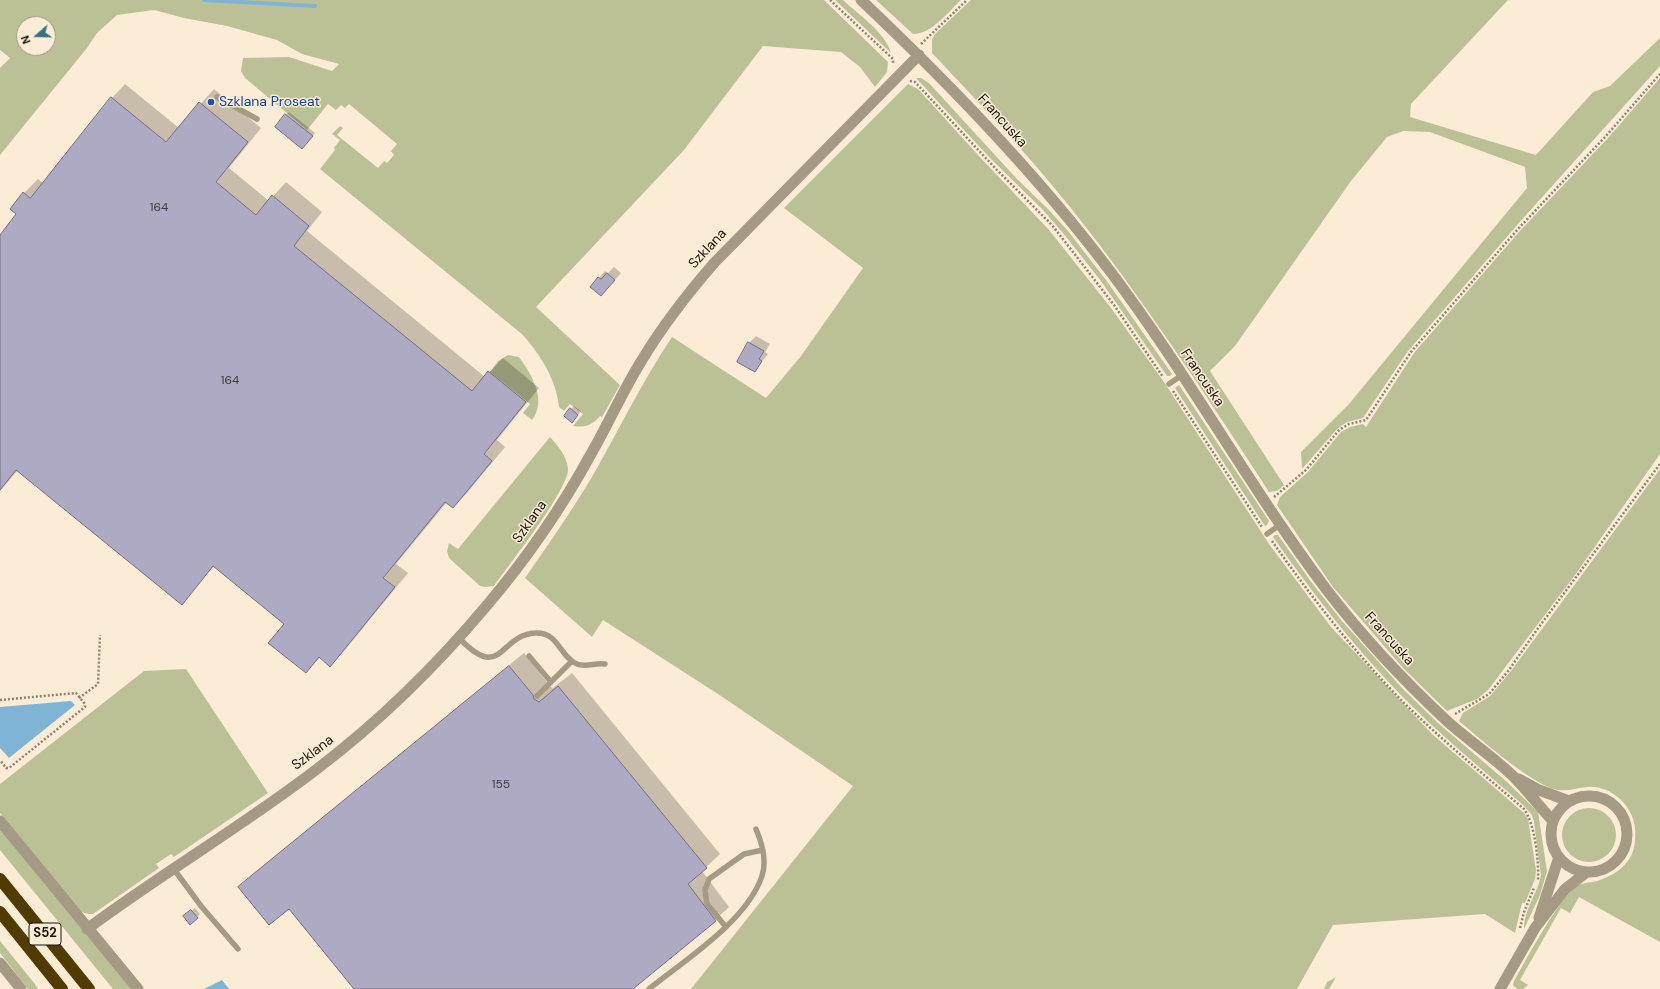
<!DOCTYPE html>
<html>
<head>
<meta charset="utf-8">
<style>
	body { margin:0 }
	#map { position:relative; width:1660px; height:989px; overflow:hidden; background:#fbedd5; font-family:"DM Sans",sans-serif }
	canvas { display:block }
	.north { position:absolute; left:16px; top:16px; width:40px; height:40px; box-sizing:border-box; background:#fbedd5; border:1px solid #a09684; border-radius:50%; rotate:250deg; font-size:11px; font-weight:700; line-height:16px; text-align:center; color:#17130a }
	.north::after { content:''; display:block; margin:auto; width:14px; height:18px; background:#337387; clip-path:polygon(50% 0,100% 100%,50% 72%,0 100%) }
</style>
</head>
<body>
<div id="map">
<canvas width="1660" height="989"></canvas>
<div class="north">N</div>
</div>
<script>
const context = document.querySelector('canvas').getContext('2d');
context.lineJoin = 'round';
function fillPath(path, color) {
  context.fillStyle = color;
  context.fill(path, 'evenodd');
}
function strokePath(path, color, width, dash) {
  context.strokeStyle = color;
  context.lineWidth = width;
  context.lineCap = dash ? 'butt' : 'round';
  context.setLineDash(dash || []);
  context.stroke(path);
}
function drawText(font, color, halo, rows, align = 'center') {
  context.font = font + ' "DM Sans",sans-serif';
  context.lineWidth = 3;
  context.setLineDash([]);
  context.textBaseline = 'middle';
  context.strokeStyle = halo;
  context.fillStyle = color;
  for (const [text, x, y, turn = 0] of rows) {
    context.save();
    context.translate(x, y);
    context.rotate((+turn || 0) * Math.PI / 180);
    context.textAlign = isNaN(turn) ? turn : align;
    if (halo) context.strokeText(text, 0, 0);
    context.fillText(text, 0, 0);
    context.restore();
  }
}
fillPath(new Path2D(`
	M0 0H824L888 62 887 72 875 87 860 67 841 52 763 46 684 150 536 307 620 385 602 417 600 416C593 425 584 428 573 426L583 414 570 404 564 411 559 407C556 379 541 356 523 335L320 169 335 150 334 148 340 140 332 134 340 126 343 128 337 135 378 168 384 161 387 163 394 155 391 151 397 144 349 104 345 108 341 105 336 110 328 104 307 130 245 78 241 71 243 58 289 57 332 71 339 64 302 54 277 40 227 26 184 18 154 10 117 15 97 33 87 48 0 155V68L10 58 0 50ZM24 24H48V48H24Z
	M835 0H843C859 15 885 32 891 53Z
	M876 0H961C948 12 932 34 913 34Z
	M971 0H1508L1411 104 1410 117 1536 155 1593 92 1610 86 1660 38V66L1518 224 1408 351 1363 418 1347 422 1337 429 1302 469 1301 452 1349 404 1527 188 1525 167 1430 132 1403 131 1387 137 1351 181 1235 346 1210 371 1284 485 1277 491 1269 492C1206 395 1142 297 1070 207 1027 153 979 103 932 53V39L936 33Z
	M916 78H921L929 83 1017 179 1047 208 1068 231 1106 280 1172 374 1170 376H1167L1101 281 1063 233 1043 210 989 157Z
	M1660 78V454L1575 575 1488 690 1477 699 1447 711 1404 669 1333 587 1277 505 1280 497 1308 472 1341 432 1350 427 1363 424 1366 427 1414 353 1519 232 1608 138Z
	M908 84 918 89 978 155 1049 230 1111 308 1164 382 1269 544 1331 627 1433 735 1524 813 1528 819 1536 870 1535 879 1525 903H1522L1515 933 1485 914 1333 925 1297 989H691L853 786 721 696 603 620 592 637 525 578C547 546 569 515 589 482 617 434 641 383 672 337L766 398 801 356 863 268 784 208Z
	M508 355 519 357C532 375 547 400 532 420L523 413 530 404 490 372 498 361Z
	M1179 385 1269 521 1267 525 1265 526 1175 388Z
	M550 437C558 446 567 456 568 469 569 489 508 566 494 586L485 587 480 586 449 558 447 551 449 543 458 549Z
	M1660 469V942L1579 897 1570 913 1561 908 1520 980 1528 985 1523 989H1517L1513 985 1514 981C1528 956 1542 930 1559 906 1562 900 1566 893 1571 889 1579 883 1588 883 1597 881 1609 877 1619 872 1627 862 1635 853 1636 839 1635 828 1633 805 1610 785 1587 787 1574 788 1562 794 1548 787 1519 773 1484 742 1459 721L1463 713 1490 696 1511 671Z
	M1275 535H1278L1312 583 1342 621 1402 688 1438 723 1506 781 1538 812 1547 871 1540 895 1524 929C1524 909 1538 893 1541 875L1534 822 1532 815 1523 805C1480 767 1436 732 1397 691 1351 643 1311 591 1273 537Z
	M186 669 268 793 174 857 171 854 156 864 159 868 93 914C81 915 75 907 68 899L0 813V784L144 671Z
	M1562 835a27 27 0 1 1 54 0a27 27 0 1 1-54 0Z
	M0 827 133 989H113L0 850Z
	M0 941 35 984 38 989H28L0 953Z
	M1336 977 1329 989H1324L1327 982Z`), '#bcc097');
fillPath(new Path2D(`
	M71 701 75 705 9 758 0 748V707Z
	M222 980 229 989H204Z`), '#7fb4d7');
fillPath(new Path2D(`
	M125 84 179 128 214 89 261 128 229 168 269 201 286 182 322 212 307 231 485 377 503 358 539 388 497 440 505 447 467 493 453 507 447 502 396 564 408 573 344 651 330 665 320 657 306 672 285 623 214 566 182 603 18 470 0 491V236L18 214 11 209 24 193 38 179 43 183 112 98Z
	M289 112 315 133 305 145 286 115Z
	M614 267 621 273 608 288 591 287 605 271 608 273Z
	M756 336 770 344 765 352 768 354 755 370 749 343Z
	M574 406 581 411 575 419 565 416Z
	M524 653 546 681 547 685 553 688 572 673 720 854 702 871 729 907 715 920 631 989H355L289 908 240 887 254 873Z
	M195 908 200 914 197 917 188 913Z`), '#0003');
strokePath(new Path2D(`
	M204 0 315 6`), '#7fb4d7', 4);
const building = new Path2D(`
	M111 97 166 142 199 102 248 142 216 182 256 215 272 195 309 226 294 246 472 391 488 371 526 402 484 454 492 461 453 508 445 502 383 578 395 587 330 667 319 657 306 673 268 643 284 624 213 566 182 605 16 470 0 490V235L16 214 10 209 23 192 30 198Z
	M285 114 313 136 302 149 275 127Z
	M607 273 615 280 601 296 590 287 598 277 601 279Z
	M748 342 764 351 759 359 762 361 755 372 737 362Z
	M570 408 578 415 572 423 564 416Z
	M509 666 533 695 534 699 539 702 558 686 707 868 688 884 716 921 633 989H354L289 909 269 925 238 887Z
	M191 910 198 918 190 925 183 916Z`);
fillPath(building, '#afaac3');
strokePath(building, '#736e85', 1);
strokePath(new Path2D(`
	M830 0 893 59V64
	M921 44 967 0
	M910 81 915 82 996 169 1052 225 1114 305 1163 377
	M1173 391 1262 527
	M1274 497 1306 470 1339 430 1349 424 1366 420 1411 352 1518 229 1606 136 1660 74
	M1272 541C1312 598 1355 653 1404 703 1442 740 1483 774 1524 809 1535 824 1539 861 1538 880
	M79 698 98 684 100 635
	M0 700 76 693 85 704V707L9 768H6L0 760
	M1455 714 1489 694 1509 670 1536 631 1660 464
	M1520 928 1524 912 1534 888`), '#8b8272', 2.5, [2, 2]);
strokePath(new Path2D(`
	M217 97 257 119
	M1169 384 1182 375
	M1267 534 1281 524
	M459 638C502 683 499 635 535 633 558 631 560 657 577 664 586 668 596 662 605 664
	M529 656 551 682
	M537 696 572 661
	M173 868 201 906 238 949
	M726 927 707 904 705 890 709 879 744 854 763 850
	M649 989C685 960 747 921 762 876 767 861 762 843 756 829`), '#a59a83', 5.5);
strokePath(new Path2D(`
	M861 0C950 84 1036 173 1110 271 1187 373 1249 486 1326 589 1362 636 1403 680 1447 721 1468 740 1492 756 1513 776 1527 790 1539 806 1553 821
	M1519 779 1539 790 1569 801
	M1551 834a38 38 0 1 1 76 0a38 38 0 1 1-76 0Z
	M0 821 138 989
	M1539 918 1559 857
	M87 929C162 873 243 826 317 769 380 721 437 665 488 604 527 558 562 507 591 454 609 423 623 390 642 360 663 325 688 293 715 262L919 55
	M0 963 21 989
	M1500 989 1535 928 1565 889 1587 872`), '#a59a83', 11);
strokePath(new Path2D(`
	M0 879 89 989
	M0 912 62 989`), '#513c00', 12);
for (const [x, y, r, color] of [
	[211,102,4,"#1a4fb4"]
]) {
  const dot = new Path2D();
  dot.arc(x, y, r, 0, 2 * Math.PI);
  context.fillStyle = color;
  context.fill(dot);
  strokePath(dot, '#fbedd5', 1.5);
}
drawText('12px', '#3d3938', null, [
	["164",159,208],
	["164",230,381],
	["155",501,785]
]);
for (const [x, y, w] of [
	[45,934,32]
]) {
  const box = new Path2D();
  box.roundRect(x - w / 2, y - 11, w, 22, 3);
  context.fillStyle = '#fbedd5';
  context.fill(box);
  strokePath(box, '#17130a', 1);
}
drawText('bold 13px', '#17130a', null, [
	["S52",45,934]
]);
drawText('14px', '#164399', '#fbedd5', [
	["Szklana Proseat",219,102]
], 'left');
drawText('14px', '#17130a', '#fbedd5', [
	["Francuska",1002,121,48],
	["Szklana",708,249,-47],
	["Francuska",1202,378,56],
	["Szklana",530,522,-55],
	["Francuska",1389,639,48],
	["Szklana",313,753,-37]
]);
</script>
</body>
</html>
